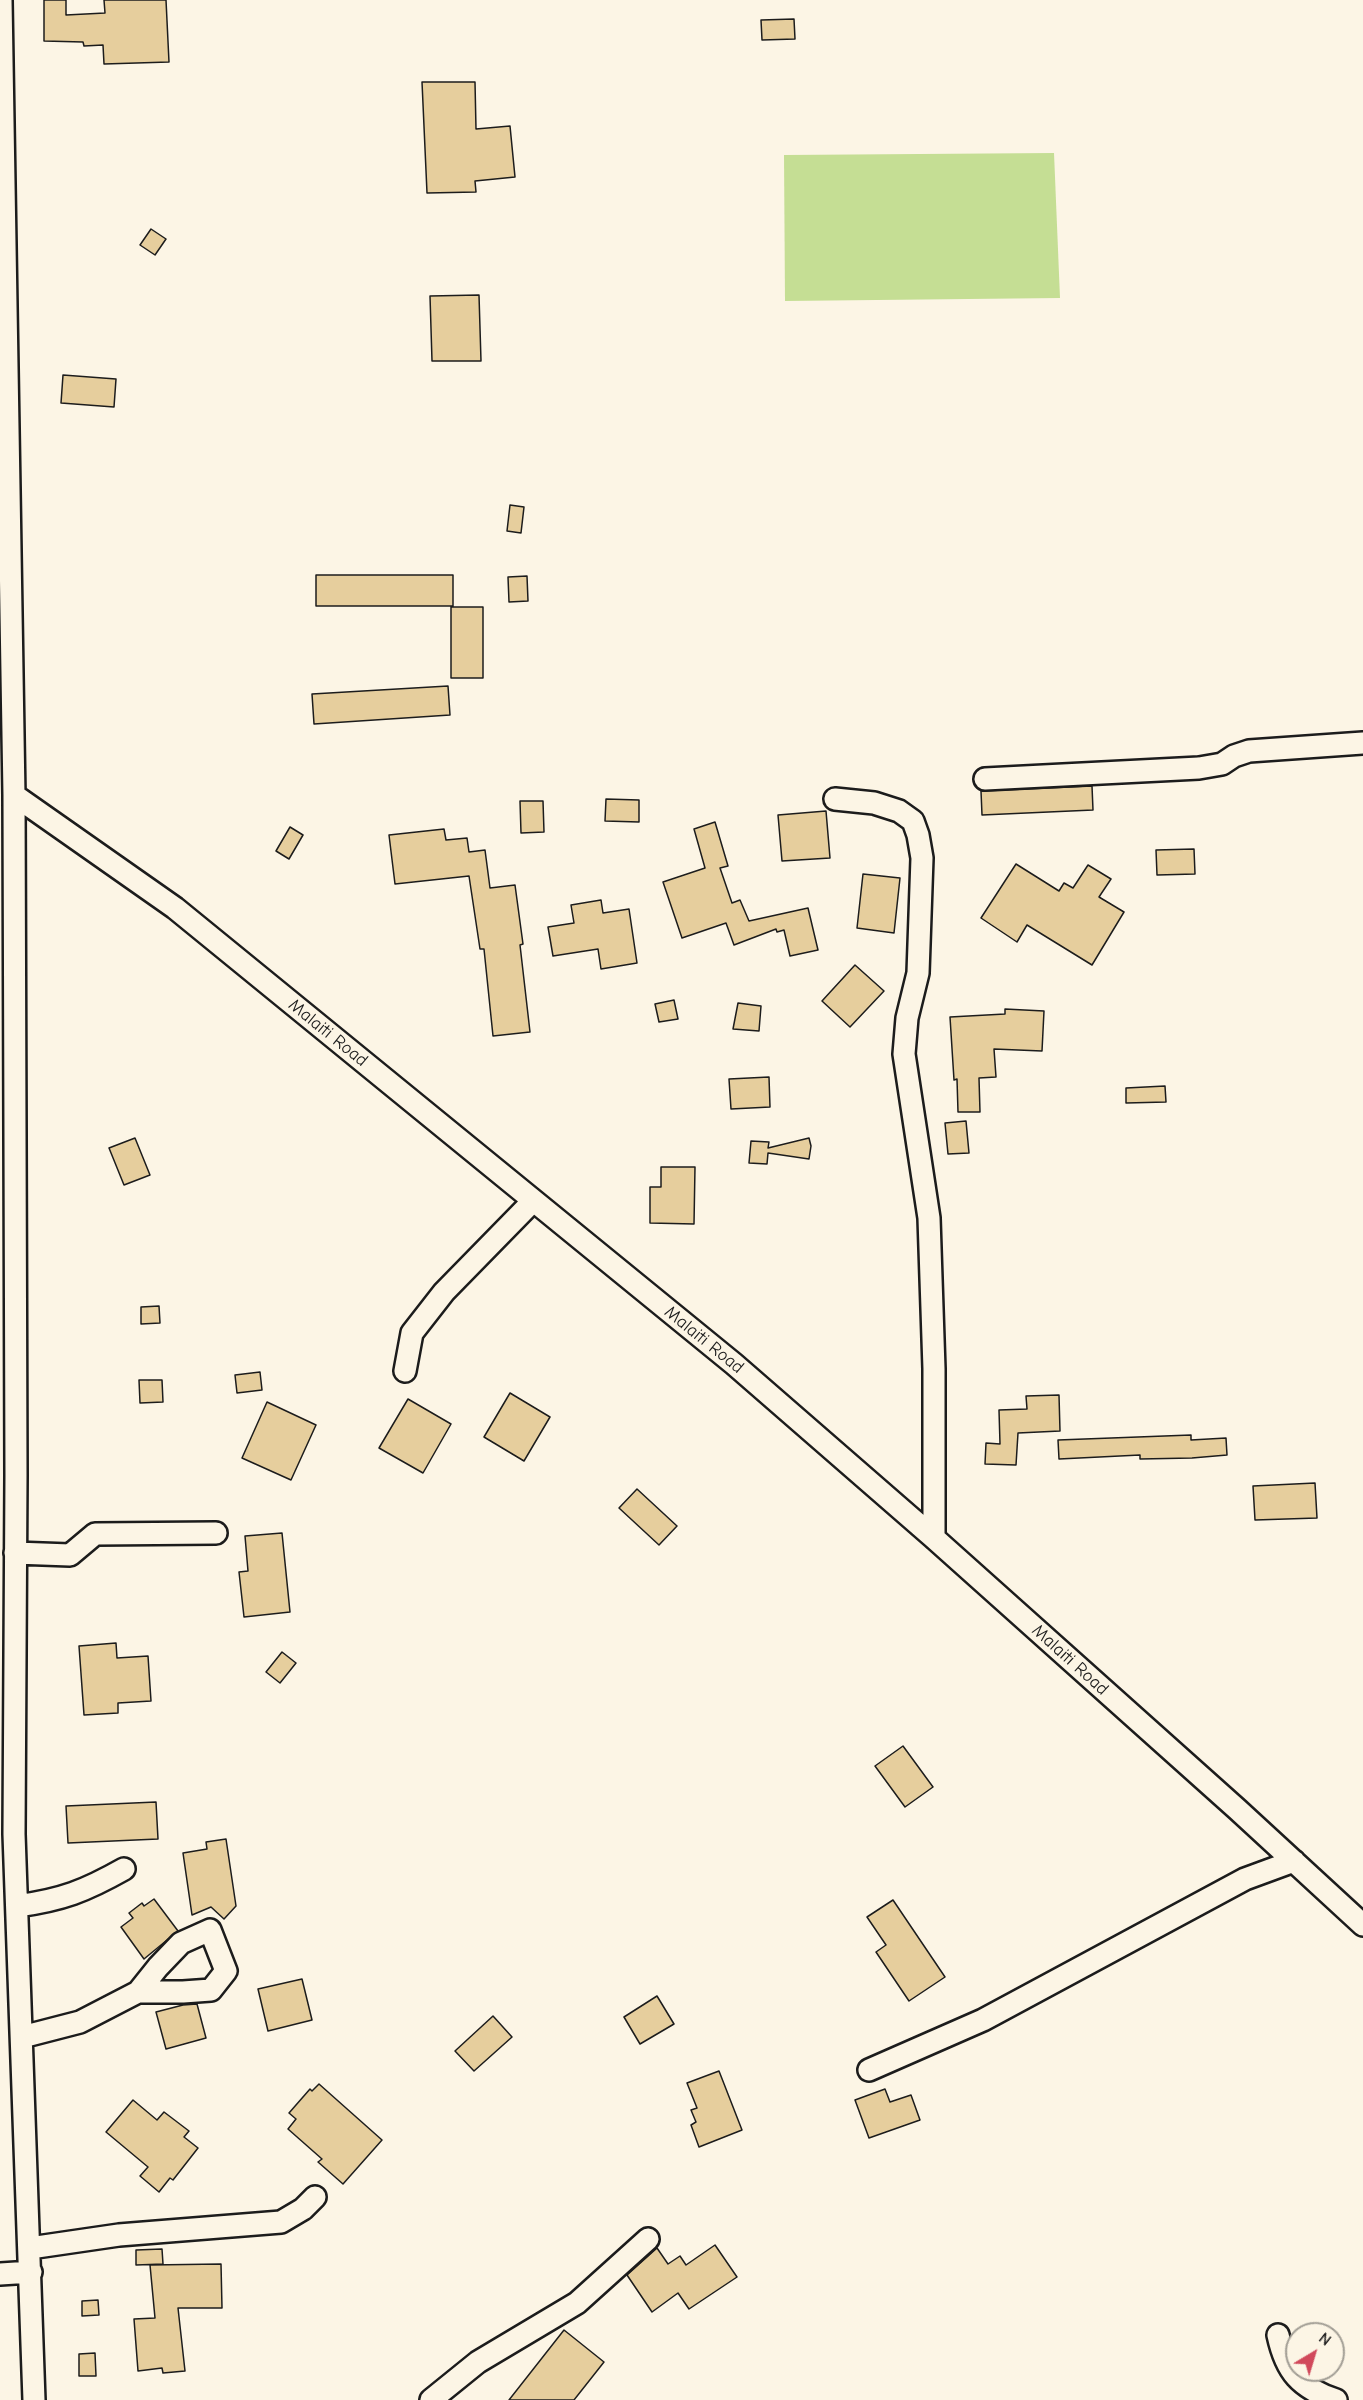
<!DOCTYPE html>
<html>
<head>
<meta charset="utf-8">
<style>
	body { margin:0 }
	#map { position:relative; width:1363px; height:2400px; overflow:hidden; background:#fcf5e5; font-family:"Comic Neue",sans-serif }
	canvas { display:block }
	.north { position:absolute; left:1285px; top:2322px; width:60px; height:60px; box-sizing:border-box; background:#fcf5e5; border:2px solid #a29e95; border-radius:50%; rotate:38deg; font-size:16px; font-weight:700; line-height:24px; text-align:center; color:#1c1c1c }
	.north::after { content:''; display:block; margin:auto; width:21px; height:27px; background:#d1495b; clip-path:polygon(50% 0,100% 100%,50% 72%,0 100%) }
</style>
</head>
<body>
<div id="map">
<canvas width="1363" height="2400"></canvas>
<div class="north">N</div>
</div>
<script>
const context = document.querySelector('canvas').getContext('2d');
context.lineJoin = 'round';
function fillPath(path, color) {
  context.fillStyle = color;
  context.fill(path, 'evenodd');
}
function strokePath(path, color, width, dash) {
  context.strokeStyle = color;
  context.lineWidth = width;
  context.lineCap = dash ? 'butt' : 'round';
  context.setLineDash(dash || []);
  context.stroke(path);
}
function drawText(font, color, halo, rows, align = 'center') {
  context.font = font + ' "Comic Neue",sans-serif';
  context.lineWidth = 4.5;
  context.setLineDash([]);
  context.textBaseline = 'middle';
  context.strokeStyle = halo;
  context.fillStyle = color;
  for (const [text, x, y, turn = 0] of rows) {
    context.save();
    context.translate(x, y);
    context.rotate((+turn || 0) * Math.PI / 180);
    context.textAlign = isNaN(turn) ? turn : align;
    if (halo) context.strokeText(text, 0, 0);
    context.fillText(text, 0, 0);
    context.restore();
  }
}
fillPath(new Path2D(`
	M1054 153 1060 298 785 301 784 155Z`), '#c5de94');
const building = new Path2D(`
	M44 0H66V15L105 13 104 0H166L169 62 104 64 103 45 84 46 83 42 44 41Z
	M794 19 795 39 762 40 761 20Z
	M422 82H475L476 129 510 126 515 177 475 181 476 192 427 193Z
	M151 229 166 239 155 255 140 245Z
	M479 295 481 361H432L430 296Z
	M63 375 116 379 114 407 61 403Z
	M510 505 524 507 521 533 507 531Z
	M316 575H453V606H316Z
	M527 576 528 601 509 602 508 577Z
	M451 607H483V678H451Z
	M448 686 450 715 314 724 312 694Z
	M1092 786 1093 810 982 815 981 791Z
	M606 799 639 800V822L605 821Z
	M520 801H543L544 832 521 833Z
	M826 811 830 858 782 861 778 815Z
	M715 822 728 866 720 868 732 903 740 900 749 921 808 908 818 950 790 956 784 930 777 932 776 929 734 945 726 923 682 938 663 882 705 868 694 829Z
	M290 827 303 835 289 859 276 851Z
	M444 829 446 840 467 838 469 852 485 850 490 888 515 885 523 944 520 945 530 1032 493 1036 484 949H480L469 876 395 884 389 835Z
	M1194 849 1195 874 1157 875 1156 850Z
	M1016 864 1059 891 1064 883 1073 888 1088 865 1111 879 1099 897 1124 912 1092 965 1027 925 1017 942 981 918Z
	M863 874 900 878 894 933 857 928Z
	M601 900 603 913 629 909 637 963 601 969 598 949 553 956 548 927 574 923 571 905Z
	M855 965 884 991 850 1027 822 1001Z
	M674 1000 678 1019 659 1022 655 1004Z
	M738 1003 761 1006 759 1031 733 1029Z
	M1005 1009 1044 1011 1042 1051 994 1049 996 1077 979 1078 980 1112H958L957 1079 954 1080 950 1017 1005 1014Z
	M769 1077 770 1107 731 1109 729 1079Z
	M1165 1086 1166 1102 1126 1103V1088Z
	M966 1121 969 1153 948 1154 945 1123Z
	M135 1138 150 1175 124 1185 109 1148Z
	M809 1138 811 1146 809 1159 768 1153 767 1164 749 1163 751 1141 769 1142 768 1148Z
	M661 1167H695L694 1224 650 1223V1187H661Z
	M159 1306 160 1323 141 1324V1307Z
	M260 1372 262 1390 237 1393 235 1375Z
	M139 1380H162L163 1402 140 1403Z
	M510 1393 550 1417 524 1461 484 1437Z
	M1059 1395 1060 1431 1018 1433 1016 1465 985 1464 986 1443 1000 1444 999 1410 1027 1409 1026 1396Z
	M408 1399 451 1424 423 1473 379 1448Z
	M267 1402 316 1425 291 1480 242 1458Z
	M1191 1435V1440L1226 1438 1227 1455 1192 1458 1140 1459V1455L1059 1459 1058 1440Z
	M1315 1483 1317 1518 1255 1520 1253 1486Z
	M637 1489 677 1526 659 1545 619 1508Z
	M282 1533 290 1612 244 1617 239 1572 248 1571 245 1536Z
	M116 1643 117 1658 148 1656 151 1701 118 1703V1713L84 1715 79 1646Z
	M282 1652 296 1663 280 1683 266 1672Z
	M903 1746 933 1787 905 1807 875 1766Z
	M156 1802 158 1839 68 1843 66 1806Z
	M226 1839 236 1906 224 1919 211 1907 192 1915 183 1853 207 1849 206 1842Z
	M154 1899 178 1931 144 1959 121 1927 133 1918 129 1913 142 1903 144 1906Z
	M893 1900 945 1977 909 2001 876 1952 886 1945 867 1917Z
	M302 1979 312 2020 268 2031 258 1989Z
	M657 1996 674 2024 640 2044 624 2017Z
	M197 2004 206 2038 166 2049 156 2012 183 2005Z
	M493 2016 512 2037 474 2071 455 2051Z
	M719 2071 742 2130 699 2147 691 2125 696 2122 691 2110 697 2108 687 2083Z
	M319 2084 382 2140 343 2184 318 2162 322 2159 288 2129 296 2119 289 2113 310 2089 312 2091Z
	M885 2089 890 2102 911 2095 920 2120 869 2138 855 2100Z
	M133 2100 157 2120 164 2112 189 2131 184 2137 198 2148 173 2180 170 2178 159 2192 140 2176 148 2167 106 2132Z
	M715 2245 737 2277 689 2309 678 2293 652 2312 627 2275 657 2248 668 2264 680 2256 686 2265Z
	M162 2249 163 2264 136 2265V2250Z
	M221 2264 222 2308H178L185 2371 163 2373 162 2368 138 2371 134 2319 155 2318 150 2265Z
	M98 2300 99 2315 82 2316V2301Z
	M564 2330 604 2362 574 2400H509Z
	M95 2353 96 2376H79V2354Z`);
fillPath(building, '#e6ce9d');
strokePath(building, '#1c1c1c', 1.5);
const minor = new Path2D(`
	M1 0 14 795 16 1475 14 1834 34 2400
	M985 779 1199 768 1222 764 1234 756 1249 751 1363 743
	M14 795 175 908 734 1364 934 1538 1237 1809 1363 1925
	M835 799 874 803 899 811 913 821 918 835 922 858 918 973 907 1018 904 1054 929 1218 934 1369V1538
	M405 1371 412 1333 444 1292 533 1201
	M15 1553 70 1555 95 1534 216 1533
	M17 1906C62 1900 85 1891 124 1869
	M22 2037 80 2022 138 1992 158 1967 181 1943 210 1930 226 1971 211 1990 183 1992H138
	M869 2070 983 2020 1245 1879 1294 1861
	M30 2248 119 2235 281 2222 303 2209 315 2197
	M0 2274 31 2272
	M1278 2335C1286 2372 1300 2388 1336 2400
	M431 2400 478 2362 577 2303 648 2239`);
strokePath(minor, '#1c1c1c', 26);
strokePath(minor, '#fcf5e5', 21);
drawText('18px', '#1c1c1c', '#fcf5e5', [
	["Malaiti Road",328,1033,39],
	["Malaiti Road",704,1340,39],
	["Malaiti Road",1070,1660,42]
]);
</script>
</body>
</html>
